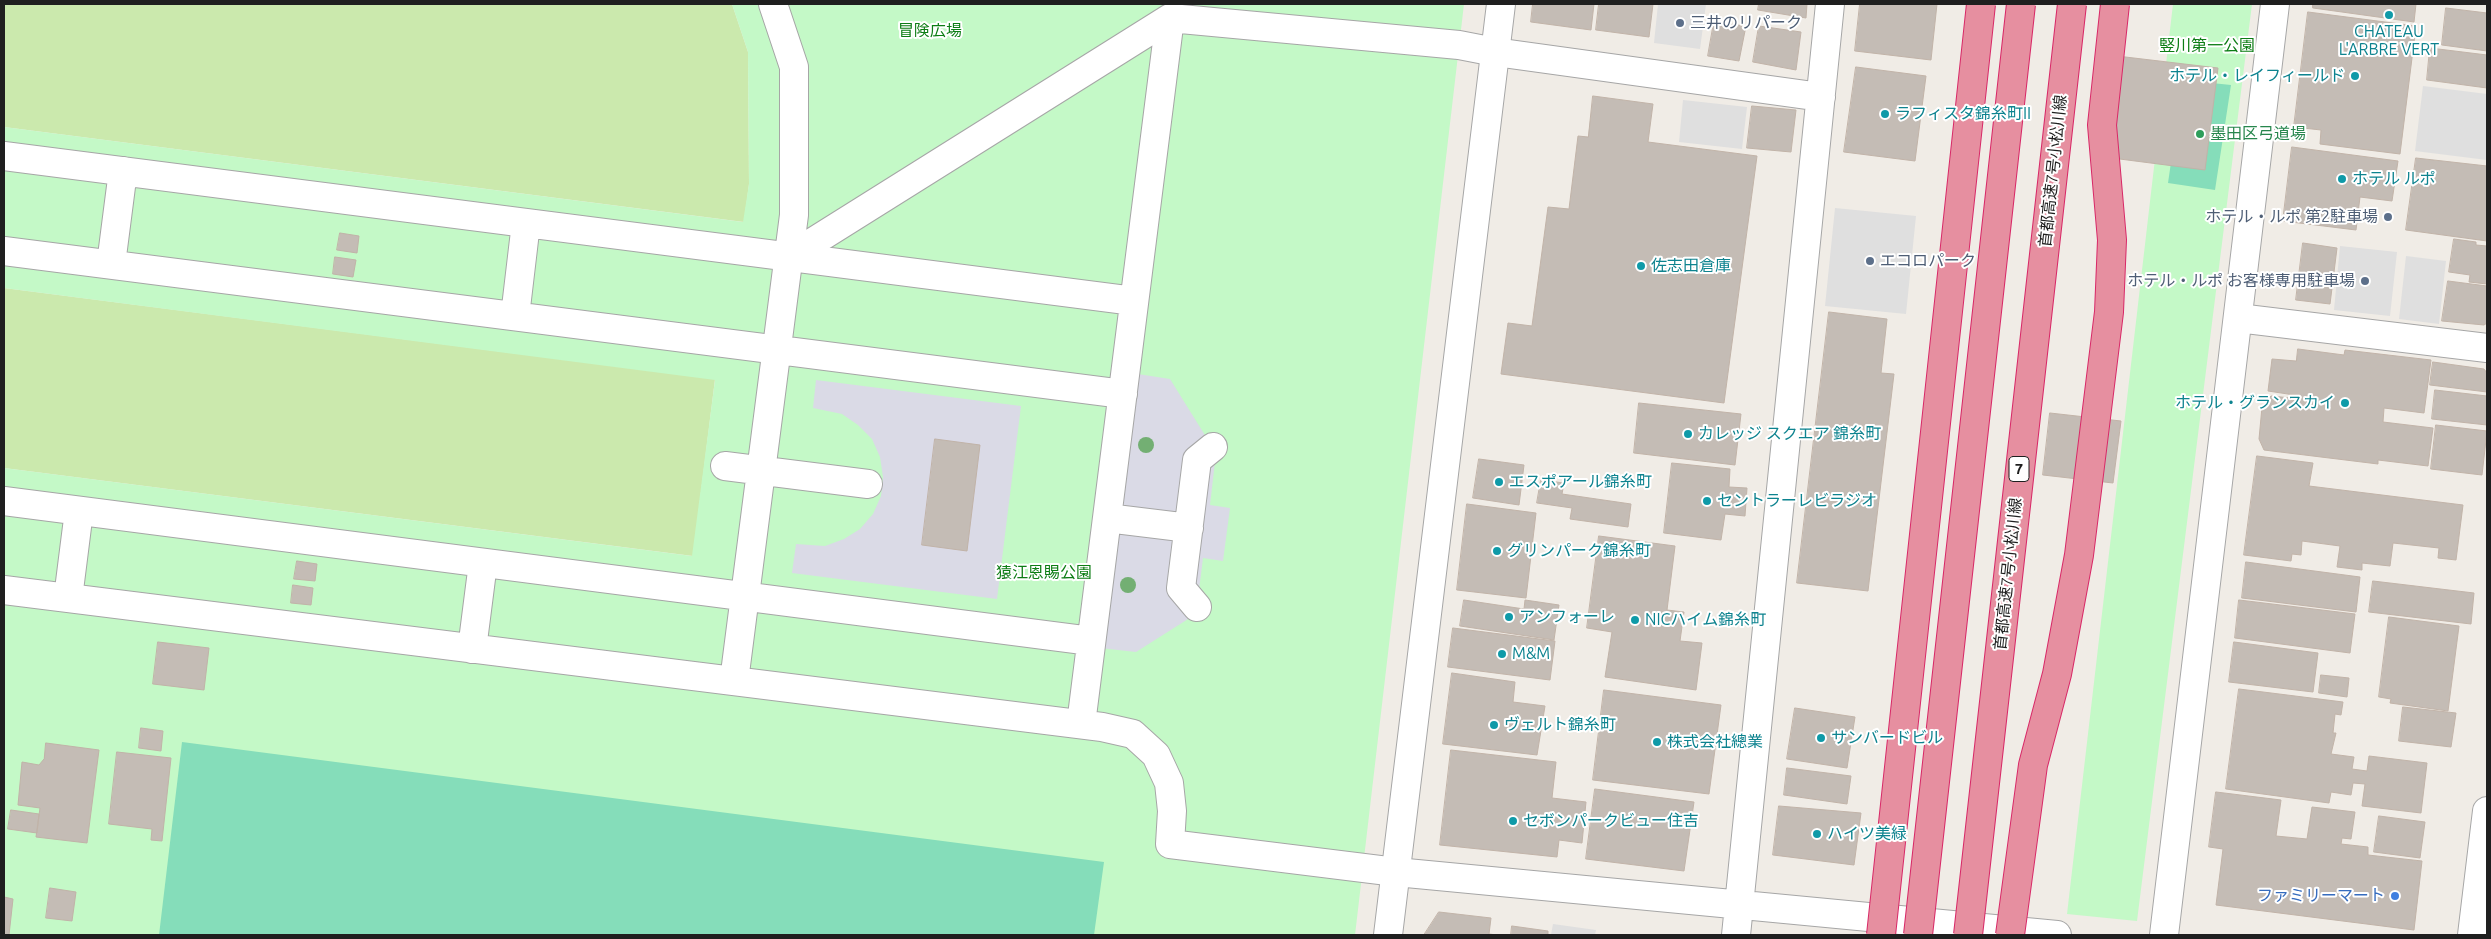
<!DOCTYPE html>
<html>
<head>
<meta charset="utf-8">
<style>
	body { margin:0 }
	#map { position:relative; width:2491px; height:939px; overflow:hidden; background:#f0ece6; font-family:Ubuntu,sans-serif }
	canvas { display:block }
	.frame { position:absolute; inset:0; border:5px solid #1f1f1f; pointer-events:none }
</style>
</head>
<body>
<div id="map">
<canvas width="2491" height="939"></canvas>
<div class="frame"></div>
</div>
<script>
const context = document.querySelector('canvas').getContext('2d');
context.lineJoin = 'round';
function fillPath(path, color) {
  context.fillStyle = color;
  context.fill(path, 'evenodd');
}
function strokePath(path, color, width, dash) {
  context.strokeStyle = color;
  context.lineWidth = width;
  context.lineCap = dash ? 'butt' : 'round';
  context.setLineDash(dash || []);
  context.stroke(path);
}
function drawText(font, color, halo, rows, align = 'center') {
  context.font = font + ' Ubuntu,"Noto Sans JP",sans-serif';
  context.lineWidth = 4;
  context.setLineDash([]);
  context.textBaseline = 'middle';
  context.strokeStyle = halo;
  context.fillStyle = color;
  for (const [text, x, y, turn = 0] of rows) {
    context.save();
    context.translate(x, y);
    context.rotate((+turn || 0) * Math.PI / 180);
    context.textAlign = isNaN(turn) ? turn : align;
    if (halo) context.strokeText(text, 0, 0);
    context.fillText(text, 0, 0);
    context.restore();
  }
}
fillPath(new Path2D(`
	M4 4H732L748 52 749 184 744 222 4 127Z
	M4 288 715 379 693 556 4 468Z`), '#cbe9ad');
fillPath(new Path2D(`
	M732 4H1464L1355 935H4V468L692 556 715 380 4 288V127L743 222 749 184 748 52Z
	M2173 4H2252L2137 921 2067 914Z`), '#c4f9c7');
fillPath(new Path2D(`
	M2183 80 2231 85 2215 190 2168 183Z
	M182 742 1104 862 1094 935H159Z`), '#85ddba');
fillPath(new Path2D(`
	M1658 4H1706L1700 49 1654 43Z
	M2423 86 2487 94V160L2415 151Z
	M1683 100 1747 107 1742 149 1679 142Z
	M1835 208 1916 216 1906 314 1825 306Z
	M2340 246 2397 252 2390 316 2334 310Z
	M2406 256 2446 261 2439 324 2399 319Z
	M1553 924 1596 930 1595 935H1551Z`), '#dfdfdf');
fillPath(new Path2D(`
	M1125 372 1170 379 1216 453 1210 505 1230 508 1223 561 1203 558 1196 614 1136 652 1091 647Z
	M816 380 1021 406 997 599 792 573 796 544 825 546 844 539 860 529 873 514 881 496 883 477 880 457 872 439 858 425 842 414 813 408Z`), '#dadae6');
const building = new Path2D(`
	M1533 4H1594L1591 30 1531 22Z
	M1599 4H1653L1649 37 1596 30Z
	M1759 4H1807L1806 18 1758 10Z
	M1860 4H1937L1931 60 1855 51Z
	M2313 4H2416L2414 22 2313 8Z
	M2446 8 2487 13V51L2442 45Z
	M2308 12 2416 26 2400 154 2320 144 2321 130 2294 127Z
	M1714 22 1746 26 1739 61 1708 56Z
	M1759 26 1801 32 1796 70 1753 62Z
	M2430 48 2487 55V88L2427 80Z
	M2117 56 2218 68 2205 170 2104 157Z
	M1856 67 1926 76 1915 161 1844 152Z
	M1593 96 1653 104 1648 142 1757 156 1724 403 1501 374 1508 323 1532 326 1548 207 1569 209 1578 136 1588 137Z
	M1752 106 1796 110 1791 152 1747 148Z
	M2292 147 2398 161 2392 201 2360 197 2356 230 2283 221Z
	M2416 158 2487 166V241L2406 230Z
	M340 233 359 236 357 253 337 250Z
	M2454 239 2476 242V245L2487 246V284L2469 282 2470 275 2449 272Z
	M2303 243 2337 248 2330 304 2296 300Z
	M335 257 356 260 353 277 333 274Z
	M2448 281 2487 286V323L2484 325 2442 321Z
	M1829 312 1887 319 1881 373 1894 374 1868 591 1797 583Z
	M2298 349 2344 355 2345 350 2431 360 2424 413 2384 408 2383 422 2433 428 2428 466 2378 460V464L2264 450 2259 439 2262 407 2271 396 2301 399V396L2268 391 2272 359 2296 361Z
	M2433 362 2484 369 2487 373V392L2430 385Z
	M2435 390 2487 396V425L2432 419Z
	M1639 403 1741 414 1735 465 1634 453Z
	M2050 413 2121 421 2113 483 2043 475Z
	M2436 425 2487 431 2482 475 2431 469Z
	M935 439 980 445 967 551 922 545Z
	M2257 456 2313 463 2309 486 2463 505 2456 560 2438 558 2439 548 2393 543 2390 566 2362 563V570L2337 567 2340 546 2302 541 2301 555 2292 554 2291 561 2244 555Z
	M1479 459 1524 465 1519 505 1473 498Z
	M1672 463 1730 469 1729 487 1747 488 1745 516 1725 514 1721 540 1664 533Z
	M1541 480 1564 483 1562 494 1631 504 1628 527 1570 519 1572 508 1537 503Z
	M1467 504 1536 513 1526 598 1457 590Z
	M1599 536 1675 546 1667 610 1684 612 1680 641 1702 643 1696 690 1605 677 1612 632 1587 628Z
	M297 561 317 564 315 581 294 579Z
	M2246 562 2360 577 2356 612 2242 598Z
	M2373 581 2474 593 2471 624 2369 612Z
	M293 585 313 588 311 605 291 603Z
	M1464 600 1524 609 1525 600 1559 605 1554 640 1460 626Z
	M2239 600 2355 614 2350 653 2235 638Z
	M2389 617 2459 626 2448 711 2390 703 2391 699 2379 697Z
	M1453 628 1555 641 1550 680 1448 667Z
	M158 642 209 648 204 690 153 684Z
	M2234 642 2318 653 2313 692 2229 682Z
	M1452 673 1515 682 1513 702 1545 706 1537 755 1443 744Z
	M2321 675 2349 678 2347 697 2319 693Z
	M2239 689 2343 702 2341 715 2335 714 2333 733H2336L2331 754 2354 757 2352 769 2367 771 2369 756 2427 763 2421 813 2362 806 2365 784 2353 783 2351 795 2331 792 2329 803 2226 789Z
	M1604 690 1721 705 1709 794 1593 780Z
	M2403 707 2456 713 2451 747 2399 741Z
	M1795 708 1855 717 1847 768 1787 759Z
	M141 728 163 731 161 751 139 748Z
	M46 743 99 750 87 843 36 837 40 808 18 805 22 762 39 765 44 759Z
	M1451 750 1556 762 1552 798 1586 802 1582 843 1559 840 1557 857 1440 845Z
	M117 752 171 758 162 841 151 840 152 829 109 824Z
	M1787 768 1851 776 1847 804 1784 795Z
	M1595 789 1694 802 1684 871 1586 859Z
	M2216 792 2281 800 2276 836 2307 839 2312 807 2355 812 2351 839 2342 838 2341 844 2368 847V855L2422 861 2414 930 2216 905 2223 849 2209 847Z
	M1779 806 1861 813 1854 865 1773 855Z
	M11 810 39 814 37 833 8 829Z
	M2379 816 2425 822 2420 858 2374 852Z
	M50 888 76 892 72 921 46 918Z
	M4 897 13 899 9 935H4Z
	M1439 912 1491 918 1489 934 1497 935H1424Z
	M1512 926 1548 931V935H1511Z`);
fillPath(building, '#c4bcb5');
strokePath(building, '#c1b3a8', 1);
const pedestrian = new Path2D(`
	M4 156 1134 301
	M4 251 1123 394
	M789 257 1170 18 1459 45 1495 52
	M111 264 123 171
	M515 316 526 223
	M725 466 868 484
	M4 501 1091 641
	M1107 518 1189 528
	M4 590 1102 727 1133 734 1156 755 1169 783 1172 811 1170 844 1396 872
	M68 598 79 511
	M1197 607 1181 588 1197 460 1213 447
	M472 649 483 563
	M734 681 794 215V67L773 4
	M1081 724 1170 18`);
const minor = new Path2D(`
	M1495 52 1821 97
	M2238 318 2487 348
	M1396 872 2057 935
	M1736 935 1830 4
	M2164 935 2275 4`);
const tertiary = new Path2D(`
	M1388 935 1501 4
	M2472 935 2487 811`);
strokePath(pedestrian, '#a6a6a6', 30);
strokePath(minor, '#a6a6a6', 30);
strokePath(tertiary, '#a6a6a6', 30);
strokePath(pedestrian, '#fff', 28);
strokePath(minor, '#fff', 28);
strokePath(tertiary, '#fff', 28);
const motorwayBridge = new Path2D(`
	M1881 935 1981 4
	M1918 935 2021 4
	M1968 935 2072 4
	M2010 935 2033 765 2057 674 2079 555 2109 312 2112 240 2102 125 2115 4`);
strokePath(motorwayBridge, '#d82867', 30, []);
strokePath(motorwayBridge, '#e68fa0', 28);
context.fillStyle = '#73af73';
for (const [x, y] of [
	[1146,445],
	[1128,585]
]) {
  context.beginPath();
  context.arc(x, y, 8, 0, 2 * Math.PI);
  context.fill();
}
for (const [x, y, r, color] of [
	[2389,15,5,"#0f9aa8"],
	[1680,23,5,"#5c6f8a"],
	[2355,76,5,"#0f9aa8"],
	[1885,114,5,"#0f9aa8"],
	[2200,134,5,"#2e9e5b"],
	[2342,179,5,"#0f9aa8"],
	[2388,217,5,"#5c6f8a"],
	[1870,261,5,"#5c6f8a"],
	[1641,266,5,"#0f9aa8"],
	[2365,281,5,"#5c6f8a"],
	[2345,403,5,"#0f9aa8"],
	[1688,434,5,"#0f9aa8"],
	[1499,482,5,"#0f9aa8"],
	[1707,501,5,"#0f9aa8"],
	[1497,551,5,"#0f9aa8"],
	[1509,617,5,"#0f9aa8"],
	[1635,620,5,"#0f9aa8"],
	[1502,654,5,"#0f9aa8"],
	[1494,725,5,"#0f9aa8"],
	[1821,738,5,"#0f9aa8"],
	[1657,742,5,"#0f9aa8"],
	[1513,821,5,"#0f9aa8"],
	[1817,834,5,"#0f9aa8"],
	[2395,896,5,"#3f7fe0"]
]) {
  const dot = new Path2D();
  dot.arc(x, y, r, 0, 2 * Math.PI);
  context.fillStyle = color;
  context.fill(dot);
  strokePath(dot, '#fff', 2);
}
for (const [x, y, w] of [
	[2019,469,20]
]) {
  const box = new Path2D();
  box.roundRect(x - w / 2, y - 12.5, w, 25, 4);
  context.fillStyle = '#fff';
  context.fill(box);
  strokePath(box, '#1f1f1f', 1);
}
drawText('bold 15px', '#1f1f1f', null, [
	["7",2019,469]
]);
drawText('16px', '#4e5e75', '#fff', [
	["三井のリパーク",1690,23],
	["ホテル・ルポ 第2駐車場",2378,217,"right"],
	["エコロパーク",1880,261],
	["ホテル・ルポ お客様専用駐車場",2355,281,"right"]
], 'left');
drawText('16px', '#0d7d15', '#fff', [
	["冒険広場",930,31],
	["竪川第一公園",2207,46],
	["猿江恩賜公園",1044,573]
]);
drawText('16px', '#0d838f', '#fff', [
	["CHATEAU",2389,32,"center"],
	["L'ARBRE VERT",2389,50,"center"],
	["ホテル・レイフィールド",2345,76,"right"],
	["ラフィスタ錦糸町II",1895,114],
	["ホテル ルポ",2352,179],
	["佐志田倉庫",1651,266],
	["ホテル・グランスカイ",2335,403,"right"],
	["カレッジ スクエア 錦糸町",1698,434],
	["エスポアール錦糸町",1509,482],
	["セントラーレビラジオ",1717,501],
	["グリンパーク錦糸町",1507,551],
	["アンフォーレ",1519,617],
	["NICハイム錦糸町",1645,620],
	["M&M",1512,654],
	["ヴェルト錦糸町",1504,725],
	["サンバードビル",1831,738],
	["株式会社總業",1667,742],
	["セボンパークビュー住吉",1523,821],
	["ハイツ美緑",1827,834]
], 'left');
drawText('16px', '#27864d', '#fff', [
	["墨田区弓道場",2210,134]
], 'left');
drawText('16px', '#1f1f1f', '#fff', [
	["首都高速7号小松川線",2053,171,-84],
	["首都高速7号小松川線",2008,574,-84]
]);
drawText('16px', '#366cbe', '#fff', [
	["ファミリーマート",2385,896]
], 'right');
</script>
</body>
</html>
